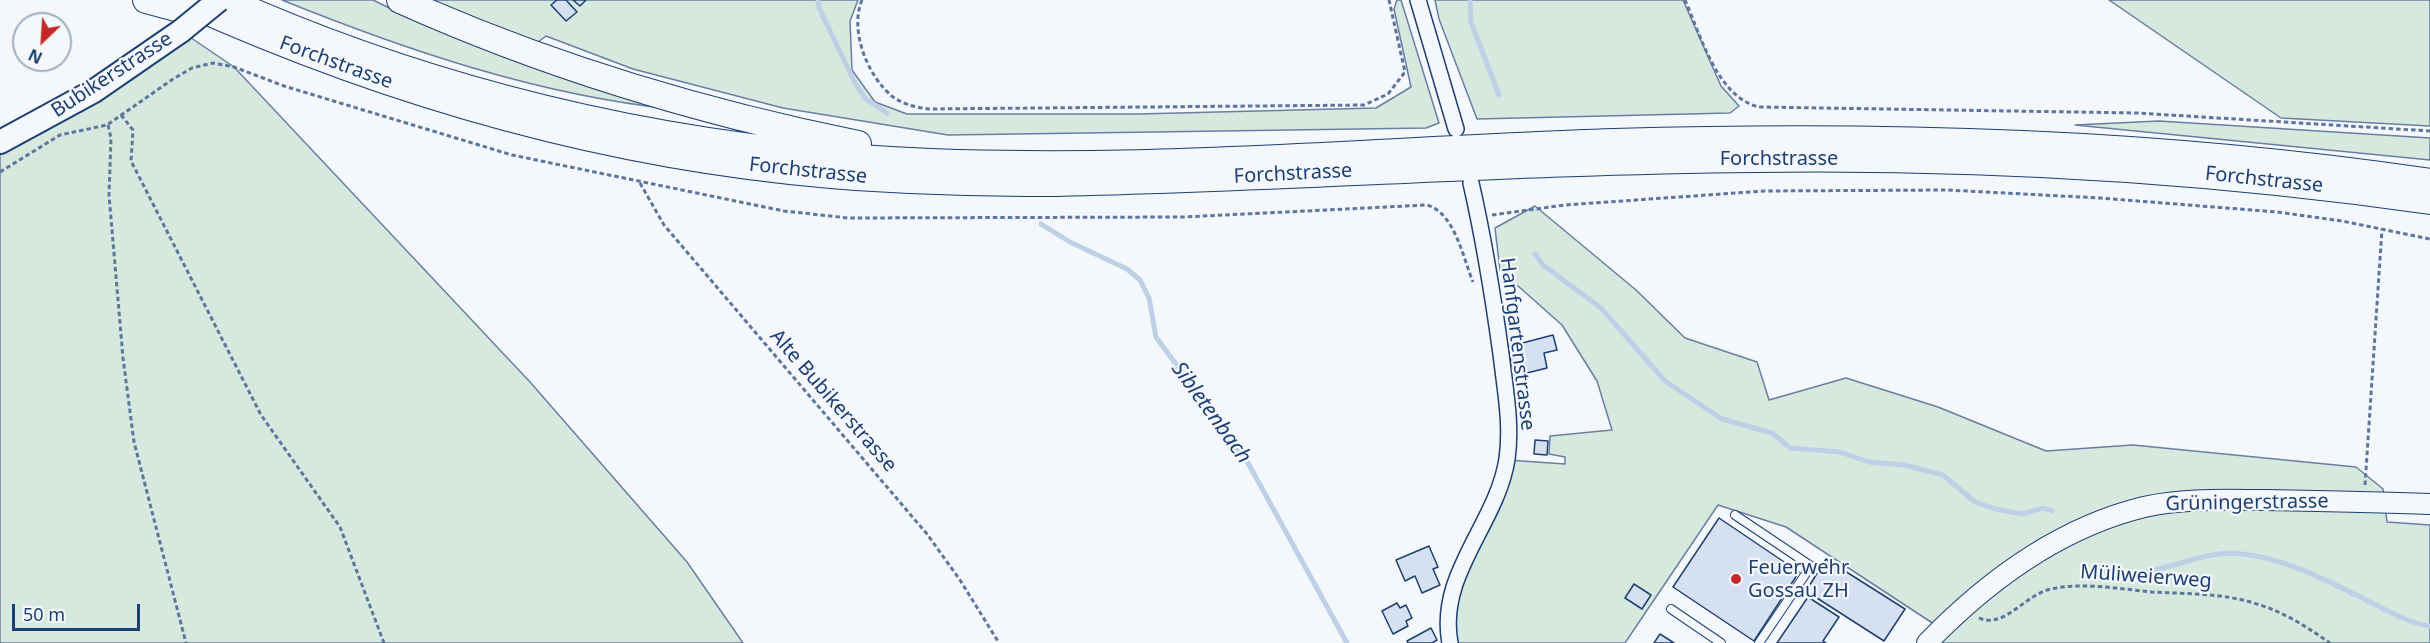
<!DOCTYPE html>
<html>
<head>
<meta charset="utf-8">
<style>
	body { margin:0 }
	#map { position:relative; width:2430px; height:643px; overflow:hidden; background:#f4f7fb; font-family:"Noto Sans",sans-serif }
	canvas { display:block }
	.north { position:absolute; left:12px; top:12px; width:60px; height:60px; box-sizing:border-box; background:#f4f7fb; border:2px solid #9eadc5; border-radius:50%; rotate:205deg; font-size:16px; font-weight:700; line-height:24px; text-align:center; color:#1d3f73 }
	.north::after { content:''; display:block; margin:auto; width:21px; height:27px; background:#c62828; clip-path:polygon(50% 0,100% 100%,50% 72%,0 100%) }
	.scale { position:absolute; left:12px; top:604px; width:128px; height:27px; box-sizing:border-box; border:3px solid #1d3f73; border-top:0; padding-left:8px; font-size:18px; line-height:21px; white-space:nowrap; color:#1d3f73; -webkit-text-stroke:4px #f4f7fb; paint-order:stroke }
</style>
</head>
<body>
<div id="map">
<canvas width="2430" height="643"></canvas>
<div class="north">N</div>
<div class="scale">50 m</div>
</div>
<script>
const context = document.querySelector('canvas').getContext('2d');
context.lineJoin = 'round';
function fillPath(path, color) {
  context.fillStyle = color;
  context.fill(path, 'evenodd');
}
function strokePath(path, color, width, dash) {
  context.strokeStyle = color;
  context.lineWidth = width;
  context.lineCap = dash ? 'butt' : 'round';
  context.setLineDash(dash || []);
  context.stroke(path);
}
function drawText(font, color, halo, rows, align = 'center') {
  context.font = font + ' "Noto Sans",sans-serif';
  context.lineWidth = 4.5;
  context.setLineDash([]);
  context.textBaseline = 'middle';
  context.strokeStyle = halo;
  context.fillStyle = color;
  for (const [text, x, y, turn = 0] of rows) {
    context.save();
    context.translate(x, y);
    context.rotate((+turn || 0) * Math.PI / 180);
    context.textAlign = isNaN(turn) ? turn : align;
    if (halo) context.strokeText(text, 0, 0);
    context.fillText(text, 0, 0);
    context.restore();
  }
}
const green = new Path2D(`
	M282 0H373L406 16 672 109C538 95 406 50 282 0Z
	M416 0H858L850 21 852 70 875 102 907 114H1138L1376 108 1411 87 1394 9 1397 0H1401L1439 123 1426 128 948 135 783 108 633 69 546 36 525 52Z
	M1435 0H1683L1721 86 1739 106 1730 113 1477 119 1439 19Z
	M2109 0H2430V126L2281 118Z
	M181 31 234 67 530 382 687 562 743 643H0V142Z
	M2159 121 2430 138V160L2075 125Z
	M1535 206 1636 290 1685 338 1757 362 1769 400 1846 378 1938 407 2046 451 2133 445 2356 467 2383 489 2387 522 2430 525V643H1927L1940 628 1786 527 1718 505 1625 643H1450L1448 615 1507 460 1565 464V457L1549 454 1550 436 1612 430 1597 381 1562 325 1500 270 1495 228Z`);
fillPath(green, '#d7e8df');
strokePath(green, '#687fa3', 1.5);
strokePath(new Path2D(`
	M818 0 819 8 856 85 866 99 887 113
	M1470 0 1471 22 1499 95
	M1041 224 1070 242 1127 269 1140 280 1149 298 1156 337 1248 463 1347 643
	M1535 254 1543 265 1601 308 1665 381 1722 419 1772 433 1790 448 1840 452 1869 462 1904 465 1943 475 1975 502 1995 509 2022 514 2043 508 2052 511
	M2101 570C2148 586 2194 548 2242 554 2287 559 2326 580 2366 600 2386 610 2408 623 2430 626`), '#bed0e5', 5);
const building = new Path2D(`
	M557 0H566L577 12 566 21 551 5Z
	M573 0H586L580 6Z
	M1553 335 1557 350 1544 353 1547 368 1515 376 1507 347Z
	M1535 440 1548 441 1547 455 1534 454Z
	M1719 518 1799 572 1754 641 1673 587Z
	M1429 546 1438 567 1433 569 1440 585 1422 593 1415 576 1405 581 1396 560Z
	M1826 559 1905 609 1884 641 1806 591Z
	M1634 584 1651 595 1642 609 1625 598Z
	M1808 597 1839 617 1823 641 1826 643H1777Z
	M1397 603 1400 608 1406 605 1412 618 1406 621 1408 626 1393 634 1382 611Z
	M1431 628 1437 640 1432 643H1408L1407 641Z
	M1660 634 1674 643H1654Z`);
fillPath(building, '#d5e0f0');
strokePath(building, '#1d3f73', 1.5);
const service = new Path2D(`
	M1735 515 1811 566 1759 643
	M1671 609 1721 643`);
const minor = new Path2D(`
	M1418 0 1456 129
	M1450 643C1437 574 1497 524 1507 459 1512 424 1505 389 1501 354 1493 296 1484 240 1471 183`);
const tertiary = new Path2D(`
	M1927 643C1987 581 2058 528 2144 507 2184 498 2225 500 2266 500 2321 501 2375 502 2430 504`);
const secondary = new Path2D(`
	M0 142 94 91 181 31`);
const trunk = new Path2D(`
	M146 0 198 14
	M181 0C387 93 604 156 831 175 906 181 982 183 1057 183 1290 178 1522 161 1755 159 1981 156 2206 169 2430 201
	M226 0C430 91 653 145 875 159 1121 175 1369 150 1614 142 1887 134 2160 142 2430 182
	M400 0C547 66 700 112 858 144`);
strokePath(service, '#1d3f73', 10);
strokePath(minor, '#1d3f73', 18);
strokePath(tertiary, '#1d3f73', 22);
strokePath(secondary, '#1d3f73', 26);
strokePath(trunk, '#1d3f73', 28);
strokePath(new Path2D(`
	M862 0C849 31 868 77 893 97 904 105 916 107 928 109L1364 105 1388 94 1405 72 1389 0
	M1685 0C1701 36 1717 97 1759 107L2137 113 2430 131
	M121 115 133 130 131 161 261 415 340 527 384 643
	M108 125 111 138 109 195 123 358 134 442 186 643
	M0 172 60 135 107 125 173 79 192 68 213 63 234 67 284 86 512 155 784 211 848 218 1184 217 1427 205C1455 213 1463 258 1473 282
	M640 183 664 225 927 534 960 580 999 643
	M1492 215 1565 205 1764 191 1947 190 2100 198 2277 212 2342 221 2430 239
	M2365 485 2382 229
	M1979 618C2005 629 2024 595 2051 589 2083 582 2120 589 2152 592 2187 594 2224 593 2257 604 2284 612 2307 627 2330 643`), '#5e769c', 3, [4.5, 3]);
strokePath(service, '#f4f7fb', 8);
strokePath(minor, '#f4f7fb', 15);
strokePath(tertiary, '#f4f7fb', 20);
strokePath(secondary, '#f4f7fb', 22);
strokePath(trunk, '#f4f7fb', 26);
const secondaryBridge = new Path2D(`
	M181 31 219 0`);
strokePath(secondaryBridge, '#1d3f73', 26, []);
strokePath(secondaryBridge, '#f4f7fb', 22);
for (const [x, y, r, color] of [
	[1736,579,6,"#c62828"]
]) {
  const dot = new Path2D();
  dot.arc(x, y, r, 0, 2 * Math.PI);
  context.fillStyle = color;
  context.fill(dot);
  strokePath(dot, '#f4f7fb', 2);
}
drawText('20px', '#1d3f73', '#f4f7fb', [
	["Forchstrasse",336,63,20],
	["Bubikerstrasse",112,75,-33],
	["Forchstrasse",1779,159],
	["Forchstrasse",808,171,6],
	["Forchstrasse",1293,174,-3],
	["Forchstrasse",2264,180,6],
	["Hanfgartenstrasse",1517,344,83],
	["Alte Bubikerstrasse",833,401,49],
	["Grüningerstrasse",2247,503,-1],
	["Müliweierweg",2146,577,4]
]);
drawText('20px', '#1d3f73', '#f4f7fb', [
	["Feuerwehr",1748,568],
	["Gossau ZH",1748,591]
], 'left');
drawText('italic 21px', '#1d3f73', '#f4f7fb', [
	["Sibletenbach",1211,413,54]
]);
</script>
</body>
</html>
